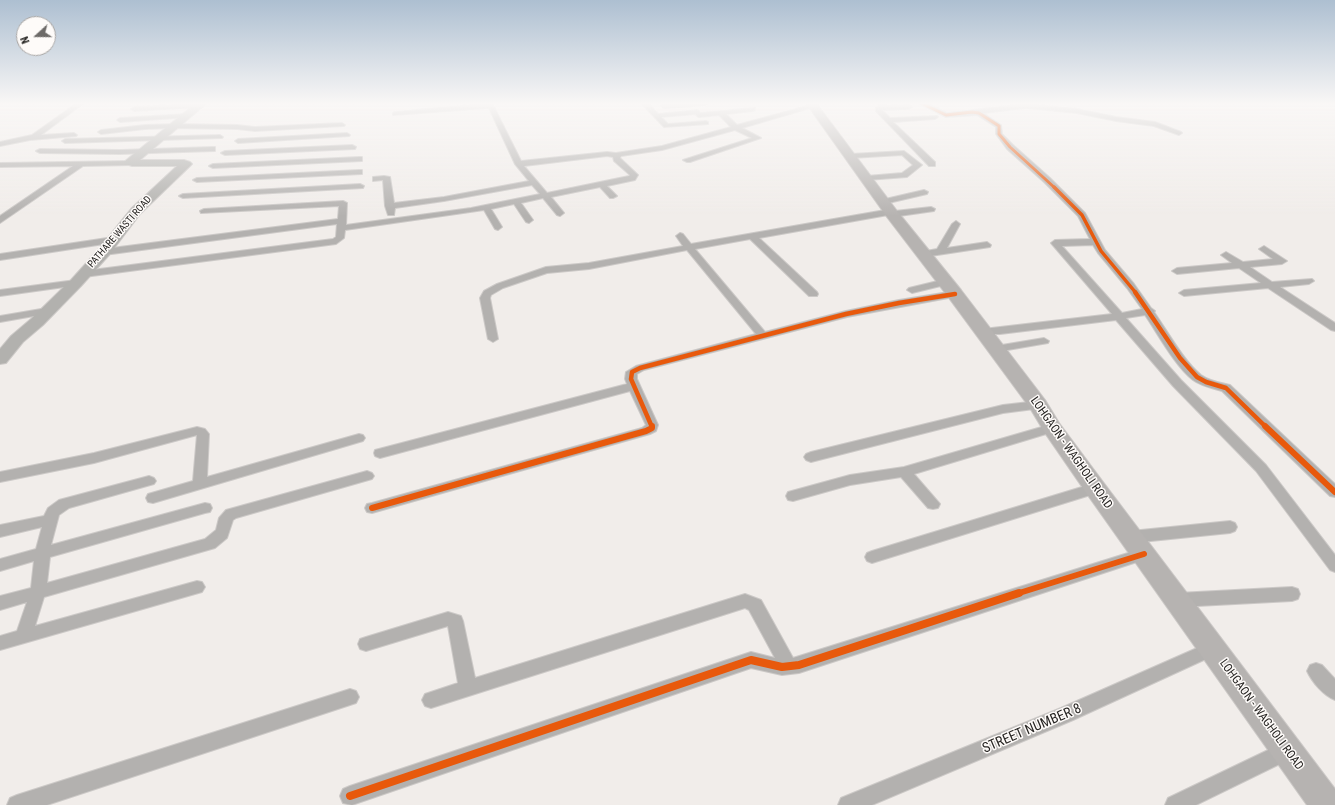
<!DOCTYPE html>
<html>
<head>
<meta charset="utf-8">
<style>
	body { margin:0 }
	#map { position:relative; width:1335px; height:805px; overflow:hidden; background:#f1edea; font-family:"Roboto Condensed",sans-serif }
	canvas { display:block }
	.north { position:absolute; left:16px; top:16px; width:40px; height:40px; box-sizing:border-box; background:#fefbf9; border:1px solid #a8a5a3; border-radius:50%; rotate:249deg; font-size:11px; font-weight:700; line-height:16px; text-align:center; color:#262422 }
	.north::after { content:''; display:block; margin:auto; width:14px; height:18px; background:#6d6a68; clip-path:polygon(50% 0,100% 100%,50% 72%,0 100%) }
</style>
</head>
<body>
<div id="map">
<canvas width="1335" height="805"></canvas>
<div class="north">N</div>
</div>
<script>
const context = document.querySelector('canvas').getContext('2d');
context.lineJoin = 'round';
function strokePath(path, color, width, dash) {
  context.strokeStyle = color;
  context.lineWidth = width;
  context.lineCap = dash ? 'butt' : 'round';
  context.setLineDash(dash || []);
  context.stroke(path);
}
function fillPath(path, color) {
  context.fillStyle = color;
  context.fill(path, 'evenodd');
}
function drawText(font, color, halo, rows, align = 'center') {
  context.font = font + ' "Roboto Condensed",sans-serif';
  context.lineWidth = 3;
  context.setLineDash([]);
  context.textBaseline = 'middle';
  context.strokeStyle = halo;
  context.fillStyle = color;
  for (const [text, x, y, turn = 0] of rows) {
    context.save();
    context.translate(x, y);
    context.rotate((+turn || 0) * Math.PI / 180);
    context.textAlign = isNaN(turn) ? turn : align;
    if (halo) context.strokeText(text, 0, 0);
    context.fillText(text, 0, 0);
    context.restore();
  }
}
const street = new Path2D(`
	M77 103H84L41 135 74 133 77 135 76 136 30 140 0 146V142L32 135Z
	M641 103H648L658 114 697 110 699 111 700 113 755 108V110L753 111 726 114 737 125 814 104 817 106 742 128 761 138 690 162H687L683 160 752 138 735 130 662 150 621 156 620 158 638 175 635 180 607 186 617 196 613 198H610L600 187 551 197 564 213 560 216 557 215 543 198 521 203 533 220 529 223 526 222 514 204 491 209 502 227 498 230 495 229 484 210 345 230 344 238 336 244 84 277 79 274 84 271 333 239 336 237 337 224 104 255 99 252 104 249 338 219 339 206 201 213 200 211 204 209 343 201 347 203 346 225 471 208 540 194 532 185 444 201 395 208 394 215H388L385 206 383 180 373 181V177L384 176 390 177 394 203 444 197 529 181 515 164 489 108 393 115V113L395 112 483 104 493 105 521 161 607 152 616 153 662 146 731 127 719 115 699 117 697 116 696 114 661 117 668 124 706 121 708 122V124L664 127ZM607 156 613 157 614 161 630 175 629 176 547 193 524 166Z
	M679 103H708L705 105 664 108 661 106 664 104Z
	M877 103H884L887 106 909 105 912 107 909 109 882 110 890 118 937 116 938 117 935 119 893 122 935 162V166H929L876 111V108L880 106Z
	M918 103H926L947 113 1026 104 1077 109 1116 117 1155 122 1181 132 1182 133 1179 135 1154 126 1116 121 1077 113 1026 108 983 113 1001 125 1002 134 1013 145 1050 178 1085 213 1105 250 1134 284 1151 308 1155 311 1154 312C1168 332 1183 360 1201 375 1209 381 1221 383 1230 385L1335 484V497L1330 496 1222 391C1212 388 1201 386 1193 380 1175 366 1158 334 1145 315L1126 318 1181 380 1266 465 1335 555V572L1330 570 1256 471 1173 386 1116 320 1000 334H979L978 332 979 330 983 329 1112 314 1051 243 1055 240 1090 239 1078 216 1044 182 1007 149 996 134V127L977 115 946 117ZM1093 245 1098 253 1127 288 1142 309 1122 313 1062 246Z
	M198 104 200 105V107L134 111 131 109 134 107Z
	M187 114 189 115V117L120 122 117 120 120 118Z
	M342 123 345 125 344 126 255 131 237 129 171 128 145 129 101 134 98 132 101 130 145 125 175 124 237 125 255 127Z
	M347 133 350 135 349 136 238 143 235 141 238 139Z
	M220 135 223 137 222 138 65 143 62 141 65 139Z
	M352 145 356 147 355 149 225 155 221 153 225 151Z
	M212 147H215V151L120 154 40 153 36 151 40 149 120 150Z
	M904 151 922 165 907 177 867 180 863 178 867 176 902 173 913 165 902 155 851 158 847 156 851 154Z
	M359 157H362V161L213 168 209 166 213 164Z
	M130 161 134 163 133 165 83 166 0 223V216L73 166 0 167V163Z
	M359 170H362V174L197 182 193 180 197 178Z
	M360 184 364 186 363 188 183 198 179 196 183 194Z
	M924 190 928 192 927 194 884 204 880 202 881 200Z
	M931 207 935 209 934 211 892 217 888 215 759 238 817 292 818 294 817 296H809L750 239 695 249 765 332 846 311 899 300 955 291 959 292 960 294 959 296 847 317 644 370 637 374V379L658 425 656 431 650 434 372 513 367 512 365 508 367 504 372 503 642 428 646 425 630 391 380 458 375 456 374 453 375 450 627 384 625 379 626 372 636 366 756 334 687 250 589 269 547 273 503 288 491 295 490 298 498 339 493 342 488 339 480 298 484 291 497 284 546 267 589 263 683 246 676 236 680 233 683 234 691 244 891 209 895 211Z
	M956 221 960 224 947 248 987 242 991 245 990 247 924 257 921 256 919 254 921 252 937 249 952 224Z
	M114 237 118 240 117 242 0 260V254Z
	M1264 246 1287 261 1282 264 1250 267 1272 282 1312 279 1314 281 1309 284 1280 287 1335 323V331L1331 330 1268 288 1184 296 1179 293 1184 290 1261 283 1239 268 1177 274 1172 271 1177 268 1232 263 1221 255 1226 252 1243 262 1273 259 1259 249Z
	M946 279 951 282 949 284 912 293 907 290 909 288Z
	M76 280 81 283 79 285 0 296V290Z
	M47 308 51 309 52 311 51 313 0 322V316Z
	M1044 338 1049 341 1048 343 996 352 991 349 996 346Z
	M1038 401 1042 402 1044 405 1042 408 1003 413 811 462 806 460 804 457 806 454 811 452 1003 405Z
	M1052 424 1056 425 1058 428 1056 431 914 474 940 504 938 508 933 509 928 508 901 477 850 485 793 501 788 500 786 496 788 492 850 475 904 467Z
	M197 427 205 429 209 434 207 477 359 434 363 435 365 438 363 441 153 503 148 502 146 498 148 494 193 481 197 435 94 463 0 482V472L94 453Z
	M367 471 372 473 374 476 372 479 236 518 233 520 227 538 215 548 44 597 35 626 197 581 202 582 205 587 202 592 0 650V636L17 631 27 602 0 610V596L31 588 34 561 0 571V559L36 549 42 527 0 537V525L44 516 48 508 59 500 149 476 154 478 156 481 154 484 69 508 59 515 51 545 205 503 210 504 212 508 210 512 205 513 50 557 47 583 205 539 216 530 219 518 226 510Z
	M1095 483 1100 484 1102 488 1100 492 872 563 867 561 865 557 867 553 872 551Z
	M1230 521 1235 523 1237 527 1235 531 1230 533 1131 543 1126 541 1124 537 1126 533 1131 531Z
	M1144 548 1149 550 1151 554 1149 558 799 673 782 675 751 668 352 805 343 803 340 796 343 789 350 786 751 652 775 658 749 610 745 608 431 708 425 706 422 700 425 694 458 683 448 626 366 651 360 649 358 644 360 639 366 637 448 612 461 616 463 621 475 678 745 594 761 600 793 658Z
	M1292 587 1298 589 1300 594 1298 599 1292 601 1178 607 1172 605 1170 600 1172 595 1178 593Z
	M1213 641 1219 643 1221 648 1219 653 1073 720 872 805H838L841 798 1061 708Z
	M1316 663 1322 665 1335 679V700C1324 696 1312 682 1307 671L1310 665Z
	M350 689 356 691 359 697 356 703 350 705 47 805H7L10 798 17 795Z
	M1287 741 1294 743 1296 750 1294 757 1196 805H1165L1168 798Z`);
const secondary = new Path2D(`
	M196 103H207L140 160H184L190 162 192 164 190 166 140 214 109 255 81 286 43 325 23 342 6 363 0 364V349L11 336 31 319 71 280 99 249 132 208 177 166H132L126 164 124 162Z`);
const primary = new Path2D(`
	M806 103H816L897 211 961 290 1045 400 1059 423 1103 482 1335 789V805H1307L1087 494 1045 433 1030 408 949 298 887 217Z`);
strokePath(street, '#ccc9c7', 2);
strokePath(secondary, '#ccc9c7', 2);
strokePath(primary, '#ccc9c7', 2);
fillPath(street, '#b3b1af');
fillPath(secondary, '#b2b1ae');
fillPath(primary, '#b6b3b1');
strokePath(new Path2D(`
	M921 103 946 115 972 112 979 113 999 126V134L1010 147 1055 188`), '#e8590c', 3);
strokePath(new Path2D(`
	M1054 187 1082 215 1101 251 1136 293`), '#e8590c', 3.5);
strokePath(new Path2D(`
	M1135 292 1180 358 1197 377 1206 382 1226 388 1266 427
	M652 427 631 379 632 372 640 368 846 314 899 303 955 294`), '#e8590c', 4.5);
strokePath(new Path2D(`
	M1265 426 1335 492
	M372 508 646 431 652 428V426
	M1016 594 1144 554`), '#e8590c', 6);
strokePath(new Path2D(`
	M350 796 751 660 782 667 799 665 1019 593`), '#e8590c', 8);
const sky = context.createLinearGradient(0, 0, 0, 216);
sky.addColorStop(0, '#adbfd1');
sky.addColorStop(0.48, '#f9f7f6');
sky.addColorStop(1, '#f9f7f600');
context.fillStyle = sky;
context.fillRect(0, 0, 1335, 216);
drawText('10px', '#262422', '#fefbf9', [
	["PATHARE WASTI ROAD",120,232,-49]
]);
drawText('12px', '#262422', '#fefbf9', [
	["LOHGAON - WAGHOLI ROAD",1071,453,55],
	["LOHGAON - WAGHOLI ROAD",1261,715,54]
]);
drawText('14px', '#262422', '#fefbf9', [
	["STREET NUMBER 8",1032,729,-23]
]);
</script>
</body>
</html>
